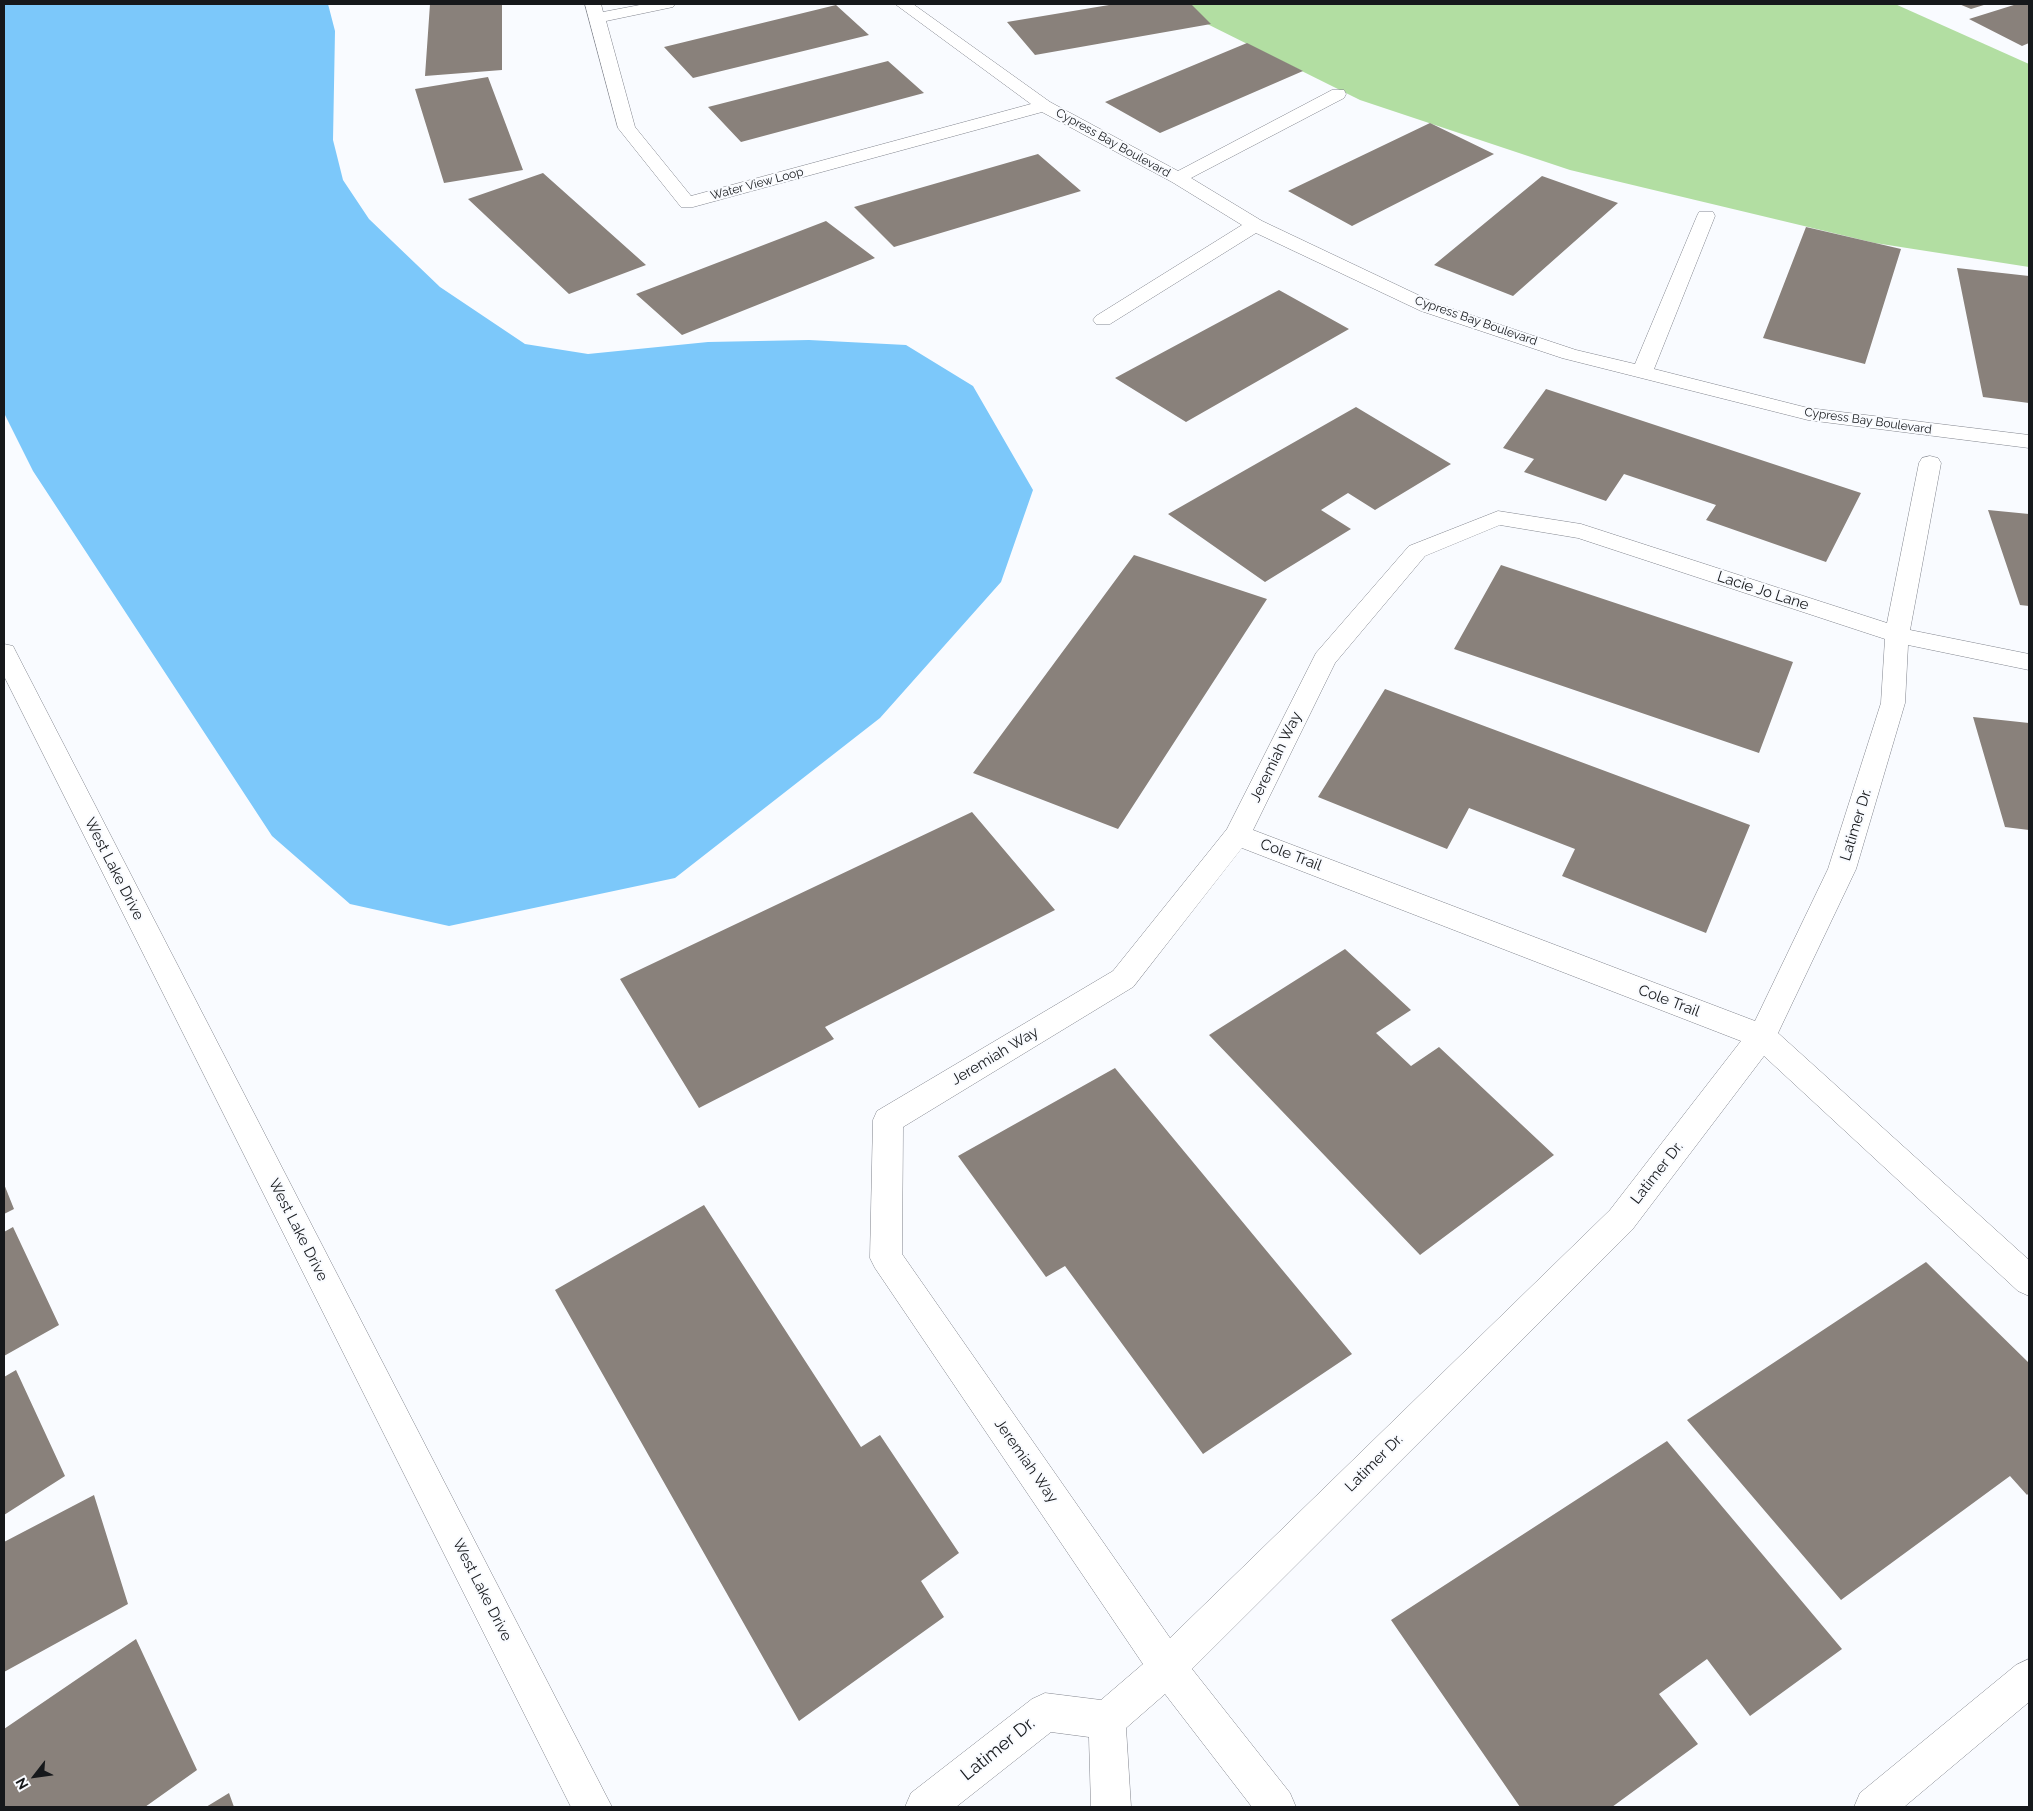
<!DOCTYPE html>
<html>
<head>
<meta charset="utf-8">
<style>
	body { margin:0 }
	#map { position:relative; width:2033px; height:1811px; overflow:hidden; background:#f9fbff; font-family:Raleway,sans-serif }
	canvas { display:block }
	.frame { position:absolute; inset:0; border:5px solid #16181b; pointer-events:none }
	.north { position:absolute; left:10px; top:1751px; width:50px; height:50px; -webkit-text-stroke:4px #f9fbff; paint-order:stroke; rotate:240deg; font-size:14px; font-weight:700; line-height:20px; text-align:center; color:#16181b }
	.north::after { content:''; display:block; margin:auto; width:18px; height:22px; background:#16181b; clip-path:polygon(50% 0,100% 100%,50% 72%,0 100%) }
</style>
</head>
<body>
<div id="map">
<canvas width="2033" height="1811"></canvas>
<div class="frame"></div>
<div class="north">N</div>
</div>
<script>
const context = document.querySelector('canvas').getContext('2d');
context.lineJoin = 'round';
function fillPath(path, color) {
  context.fillStyle = color;
  context.fill(path, 'evenodd');
}
function strokePath(path, color, width, dash) {
  context.strokeStyle = color;
  context.lineWidth = width;
  context.lineCap = dash ? 'butt' : 'round';
  context.setLineDash(dash || []);
  context.stroke(path);
}
function drawText(font, color, halo, rows, align = 'center') {
  context.font = font + ' Raleway,sans-serif';
  context.lineWidth = 4;
  context.setLineDash([]);
  context.textBaseline = 'middle';
  context.strokeStyle = halo;
  context.fillStyle = color;
  for (const [text, x, y, turn = 0] of rows) {
    context.save();
    context.translate(x, y);
    context.rotate((+turn || 0) * Math.PI / 180);
    context.textAlign = isNaN(turn) ? turn : align;
    if (halo) context.strokeText(text, 0, 0);
    context.fillText(text, 0, 0);
    context.restore();
  }
}
fillPath(new Path2D(`
	M1167 4H1895L2029 64V267L1875 243 1570 170 1360 100Z`), '#b2dea2');
fillPath(new Path2D(`
	M4 4H328L335 31 333 140 343 180 369 219 440 287 525 344 588 354 708 342 809 340 906 345 973 386 1033 490 1001 582 880 718 675 878 449 926 350 904 272 836 33 471 4 413Z`), '#7cc8fa');
fillPath(new Path2D(`
	M430 4H502V70L425 76Z
	M1115 4H1191L1211 24 1035 55 1007 22Z
	M1959 4H1987L1971 9Z
	M2017 4H2029V43L2022 46 1969 19Z
	M836 5 869 35 693 78 664 47Z
	M1247 43 1303 71 1160 133 1105 102Z
	M888 61 924 93 741 142 708 107Z
	M488 77 523 170 444 183 415 89Z
	M1430 123 1494 154 1352 226 1288 191Z
	M1038 154 1081 191 894 247 854 207Z
	M543 173 646 265 569 294 468 199Z
	M1542 176 1618 203 1513 296 1434 265Z
	M826 221 875 258 682 335 636 294Z
	M1806 227 1901 249 1865 364 1763 338Z
	M1957 268 2029 276V403L1983 397Z
	M1279 290 1349 329 1186 422 1115 378Z
	M1546 389 1861 493 1826 562 1706 520 1716 505 1624 474 1606 501 1524 472 1534 459 1503 448Z
	M1356 407 1451 464 1375 510 1348 493 1321 510 1351 529 1265 582 1168 514Z
	M1988 510 2029 514V606L2020 605Z
	M1134 555 1267 599 1118 829 973 773Z
	M1501 565 1793 662 1759 753 1454 649Z
	M1385 689 1750 825 1706 933 1562 876 1575 849 1469 808 1447 849 1318 797Z
	M1973 717 2029 723V830L2005 827Z
	M972 812 1055 910 825 1027 834 1039 699 1108 620 979Z
	M1345 949 1411 1010 1376 1033 1411 1066 1439 1047 1554 1155 1420 1255 1209 1035Z
	M1115 1068 1352 1354 1203 1454 1065 1266 1046 1277 958 1156Z
	M4 1184 14 1209 4 1214Z
	M704 1205 861 1447 880 1435 959 1553 921 1581 944 1617 799 1721 555 1290Z
	M13 1227 59 1325 4 1356V1232Z
	M1926 1262 2029 1363V1493L2027 1495 2010 1476 1841 1600 1687 1420Z
	M16 1370 65 1476 4 1515V1377Z
	M1667 1441 1842 1649 1750 1716 1707 1659 1659 1694 1698 1744 1612 1807H1520L1391 1620Z
	M94 1495 128 1604 4 1672V1542Z
	M136 1639 197 1770 145 1807H4V1729Z
	M229 1793 234 1807H206Z`), '#89817b');
const street = new Path2D(`
	M585 4H601L603 12 645 4H675L673 7 606 21 635 127 691 196 1031 104 895 4H913L1050 102 1178 171 1332 90H1344L1346 94 1344 98 1191 178 1262 221 1435 303 1576 350 1635 364 1697 216 1699 212H1713L1715 216 1654 369 1808 408 2029 435V448L1808 420 1562 358 1421 311 1256 233 1110 324H1096L1093 320 1096 316 1242 225 1172 182 1042 112 693 207H681L618 128Z
	M1930 456 1938 458 1941 463 1910 630 2029 654V670L1908 645 1905 703 1856 869 1778 1033 2029 1260V1296L2018 1291 1764 1056 1632 1230 1192 1669 1290 1793 1296 1807H1252L1165 1694 1126 1728 1131 1807H1091L1089 1737 1051 1732 956 1807H905L911 1793 1032 1699 1045 1693 1101 1700 1143 1664 875 1268 870 1258 873 1120 877 1111 1113 971 1227 829 1316 653 1409 546 1498 511 1581 524 1887 623 1919 463 1922 458ZM1500 525 1578 538 1885 639 1881 703 1828 869 1755 1021 1253 830 1335 663 1425 556ZM1242 848 1741 1041 1610 1210 1170 1638 902 1254 903 1127 1133 987Z
	M2029 1659V1702L1904 1807H1854L1860 1793 2016 1665Z`);
const secondary = new Path2D(`
	M4 644 13 646 16 652 612 1807H571L4 676Z`);
strokePath(street, '#82858e', 1);
strokePath(secondary, '#82858e', 1);
fillPath(street, '#fff');
fillPath(secondary, '#fff');
drawText('12px', '#16181b', '#f9fbff', [
	["Cypress Bay Boulevard",1113,143,29],
	["Water View Loop",757,184,-15],
	["Cypress Bay Boulevard",1476,321,19],
	["Cypress Bay Boulevard",1868,421,8]
]);
drawText('15px', '#16181b', '#f9fbff', [
	["Lacie Jo Lane",1763,591,18],
	["Jeremiah Way",1276,757,-64],
	["Latimer Dr.",1856,825,-73],
	["Cole Trail",1291,855,21],
	["West Lake Drive",114,869,63],
	["Cole Trail",1669,1001,21],
	["Jeremiah Way",995,1056,-31],
	["Latimer Dr.",1657,1173,-52],
	["West Lake Drive",298,1230,63],
	["Jeremiah Way",1026,1461,55],
	["Latimer Dr.",1374,1463,-45],
	["West Lake Drive",482,1590,63]
]);
drawText('18px', '#16181b', '#f9fbff', [
	["Latimer Dr.",998,1749,-39]
]);
</script>
</body>
</html>
